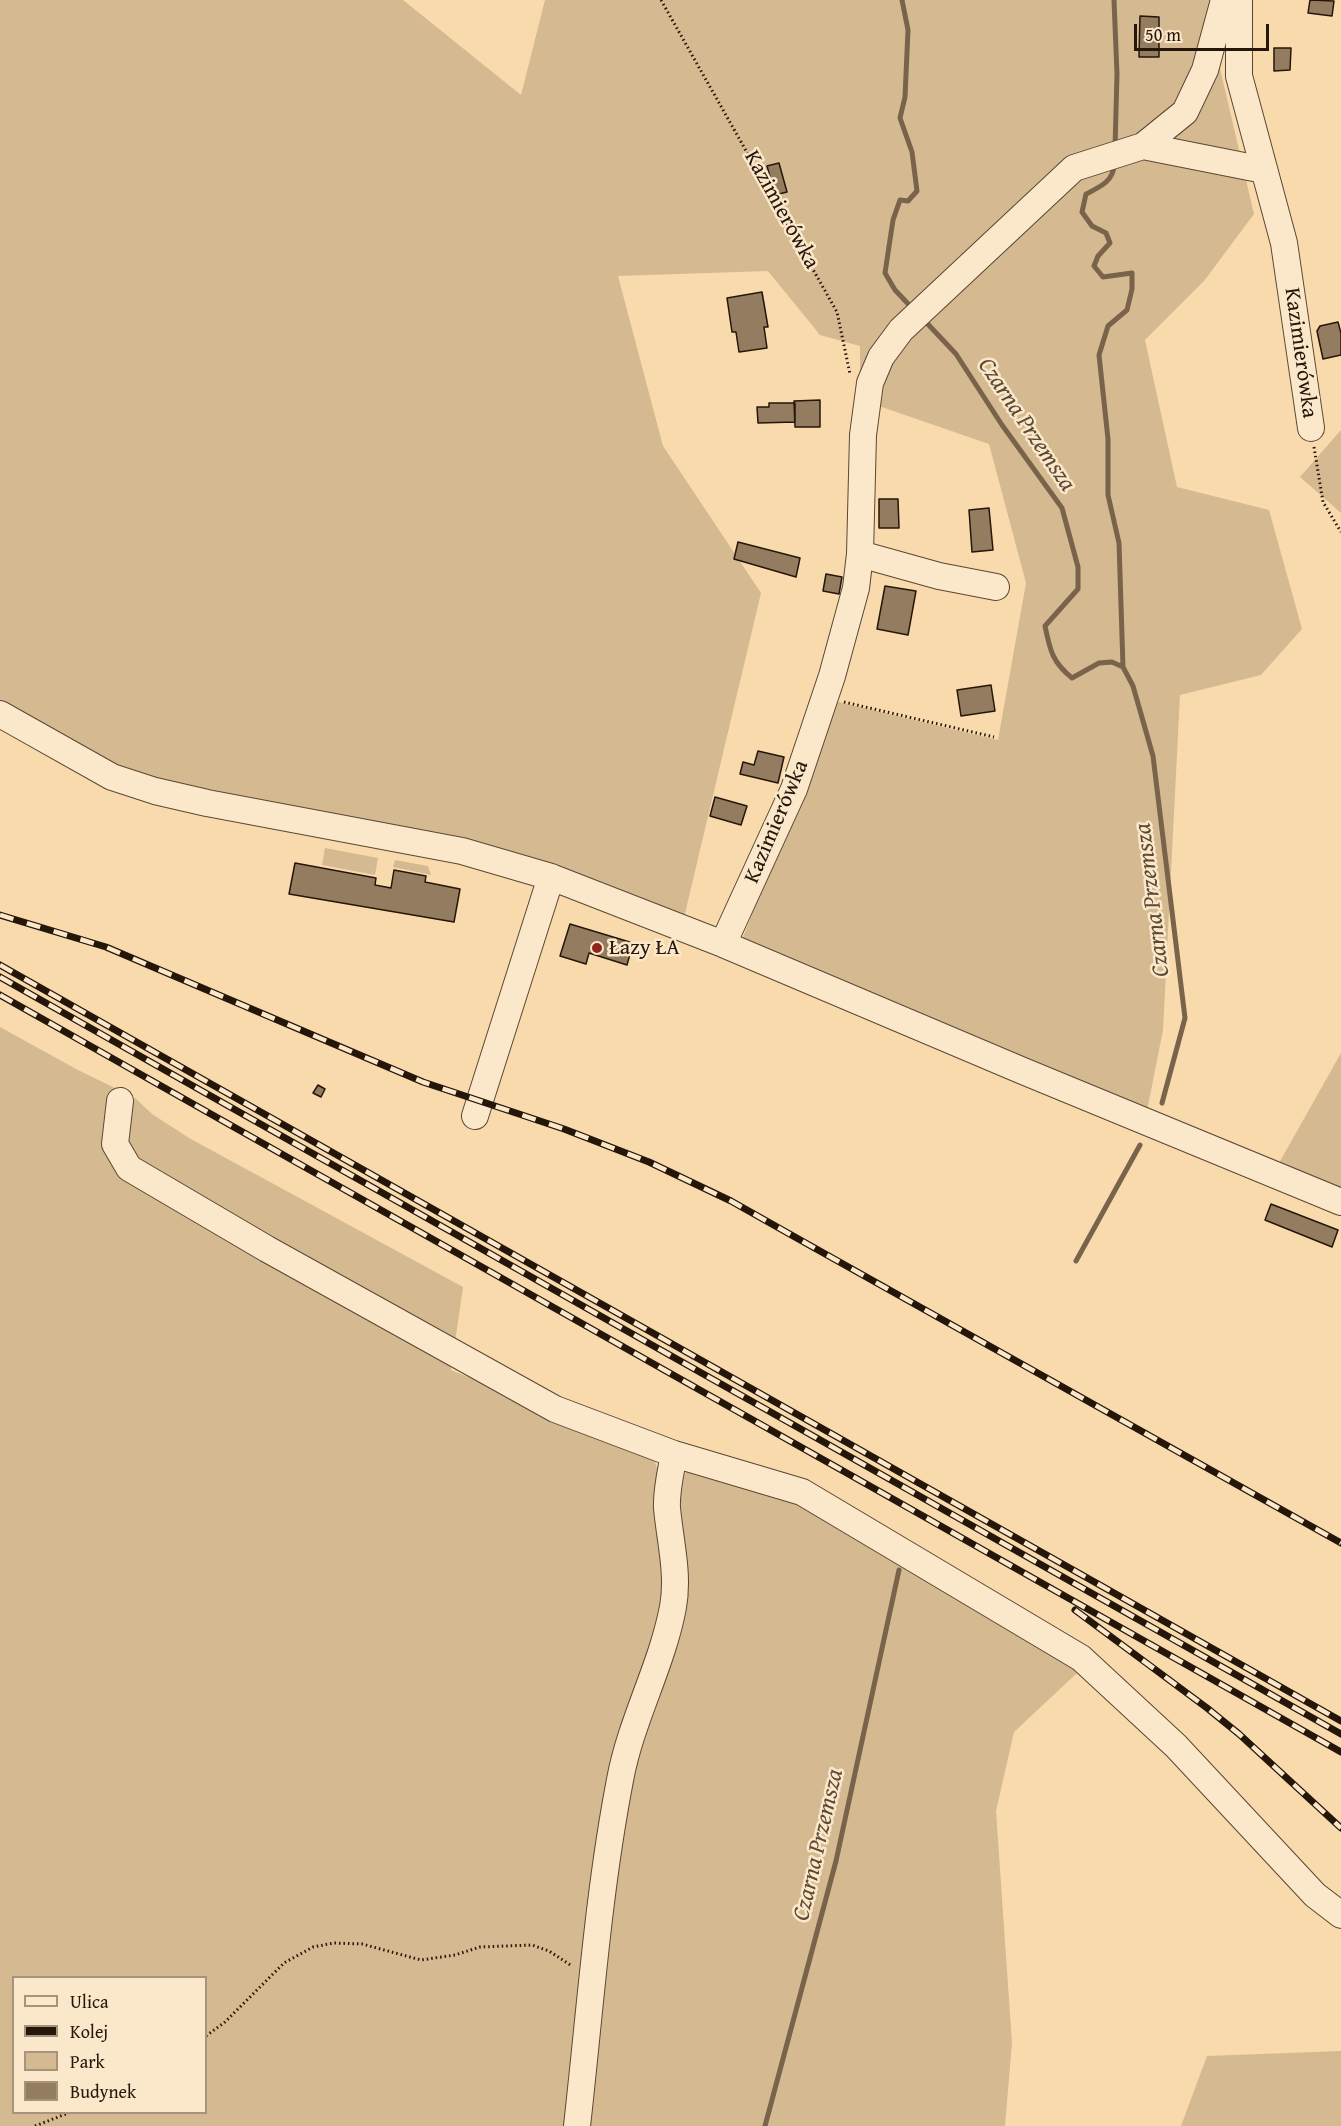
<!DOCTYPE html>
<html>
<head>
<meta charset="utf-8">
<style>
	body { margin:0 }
	#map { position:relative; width:1341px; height:2126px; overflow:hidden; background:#f9daad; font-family:"Gentium Book Plus",serif }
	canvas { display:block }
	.legend { position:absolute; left:12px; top:1976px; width:195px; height:138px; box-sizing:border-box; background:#fbe7ca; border:2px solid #a5937d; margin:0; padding:8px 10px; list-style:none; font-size:18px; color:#25160a }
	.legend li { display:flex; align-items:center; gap:12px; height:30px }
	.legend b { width:30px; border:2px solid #a5937d }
	.scale { position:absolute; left:1134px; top:24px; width:135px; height:27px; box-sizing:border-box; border:3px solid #25160a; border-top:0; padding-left:8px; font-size:18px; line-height:21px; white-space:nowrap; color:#25160a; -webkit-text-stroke:4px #fbe7ca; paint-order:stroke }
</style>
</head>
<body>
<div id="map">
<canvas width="1341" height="2126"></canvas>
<ul class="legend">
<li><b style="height:8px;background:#fbe7ca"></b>Ulica</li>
<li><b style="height:8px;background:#25160a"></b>Kolej</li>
<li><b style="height:16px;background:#d5b991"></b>Park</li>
<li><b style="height:16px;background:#937c5f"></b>Budynek</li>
</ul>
<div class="scale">50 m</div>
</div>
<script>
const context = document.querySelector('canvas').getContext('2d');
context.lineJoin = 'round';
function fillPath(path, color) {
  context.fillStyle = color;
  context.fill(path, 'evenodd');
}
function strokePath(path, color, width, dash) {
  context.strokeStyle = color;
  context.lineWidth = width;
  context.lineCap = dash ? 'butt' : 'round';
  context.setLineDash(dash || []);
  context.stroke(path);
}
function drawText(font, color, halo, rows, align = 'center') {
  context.font = font + ' "Gentium Book Plus",serif';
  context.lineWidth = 5;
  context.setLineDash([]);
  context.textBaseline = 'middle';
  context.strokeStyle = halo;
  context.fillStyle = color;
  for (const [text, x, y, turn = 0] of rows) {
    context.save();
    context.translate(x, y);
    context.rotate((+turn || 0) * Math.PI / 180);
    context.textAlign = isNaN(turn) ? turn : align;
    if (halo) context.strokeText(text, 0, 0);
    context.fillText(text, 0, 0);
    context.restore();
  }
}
fillPath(new Path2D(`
	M0 0H403L521 95 545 0H1219V64L1254 214 1204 281 1145 340 1177 487 1269 510 1302 629 1261 675 1180 695 1163 1030 1147 1111 740 945 835 701 998 740 1026 583 989 444 876 405 860 385V346L820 335 768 271 618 276 663 446 761 593 682 926 558 870 119 772 0 705Z
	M1341 430V513L1300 477Z
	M325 848 378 858 375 875 322 865Z
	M395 860 428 866 431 875 393 867Z
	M0 1027 76 1069 135 1098 152 1114 189 1138 463 1287 451 1370 652 1453 659 1474 669 1568 567 2126H0ZM14 1978H206V2112H14Z
	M1341 1053V1188L1279 1163Z
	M695 1467 806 1484 1091 1660 1014 1732 996 1811 1012 2043 1005 2126H584L618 1820 653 1694 679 1482 686 1472Z
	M1341 2051V2126H1181L1207 2056Z`), '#d5b991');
strokePath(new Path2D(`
	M902 0 908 30 905 97 900 118 912 152 917 191 908 201 900 200 893 220 885 273 895 290 913 309
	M1114 0 1117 74 1115 148
	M1114 164C1114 181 1100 187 1086 194L1082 212 1092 226 1106 233 1110 243 1098 256 1094 266 1103 277 1132 273V289L1127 310 1108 326 1099 355 1108 439V495L1119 543 1123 667
	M924 320 956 354 1002 425 1062 508 1078 567V589L1045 626C1050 650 1052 662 1072 678L1099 663 1112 662 1123 667 1133 686 1153 756 1185 1018 1162 1103
	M1076 1261 1140 1145
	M765 2126 836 1861 899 1570`), '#79634b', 5);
const building = new Path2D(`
	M1310 0 1334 1 1332 16 1308 13Z
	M1140 16 1159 17V57H1139Z
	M1274 48H1291L1290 70 1274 71Z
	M779 163 787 192 775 195 767 166Z
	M762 292 768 327H764L767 348 739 352 736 332H732L727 298Z
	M1338 322 1341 333V355L1323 359 1317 331 1320 326Z
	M820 400V427H795L794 401Z
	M769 403H795V422L758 423 757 407H769Z
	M879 499H898L899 528H879Z
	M989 508 993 550 972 552 969 510Z
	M738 542 800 558 796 577 734 559Z
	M826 574 842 577 839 594 823 591Z
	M885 586 916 591 908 635 877 629Z
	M991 685 995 711 961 716 957 690Z
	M758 751 784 757 778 783 740 774 743 762 754 765Z
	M715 797 747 806 741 825 710 816Z
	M295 863 376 878 375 885 391 888 394 870 426 876 425 882 460 889 454 922 289 894Z
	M570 924 633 943 627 965 589 953 586 964 560 956Z
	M318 1085 325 1089 321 1097 313 1093Z
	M1271 1204 1338 1230 1332 1247 1265 1220Z`);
fillPath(building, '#937c5f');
strokePath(building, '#25160a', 1.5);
const minor = new Path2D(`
	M1239 0V76L1284 243 1311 428
	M1143 146 1185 112 1205 70 1224 0
	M860 554 939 576 996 587
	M0 714 112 777 155 791 207 803 462 851 551 877 723 944 1023 1071 1341 1202
	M723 944 794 789 832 676 856 588 860 554 863 435 870 383 881 357 901 330 1074 168 1143 146 1264 170
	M120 1101 115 1144 129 1168 267 1249 555 1409 674 1454 802 1492 1081 1658 1176 1746 1315 1895 1341 1915
	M475 1116 551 877
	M577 2126C590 2011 598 1894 620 1780 631 1720 662 1666 673 1607 679 1574 670 1541 667 1508 666 1491 671 1471 674 1454`);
strokePath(minor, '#5a4733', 28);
strokePath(new Path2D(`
	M661 0 837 312 850 374
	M1314 447 1323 502 1341 532
	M844 702 994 737
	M206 2036 225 2022 284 1963 313 1947 334 1943 362 1944 421 1960 455 1955 480 1947 532 1945 549 1951 572 1966
	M35 2126 71 2112`), '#25160a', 3, [1.5, 3]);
strokePath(minor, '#fbe7ca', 26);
const rail = new Path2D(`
	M0 915 106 947 423 1082 564 1129 649 1162 731 1201 786 1232 1341 1543
	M0 965 1341 1721
	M0 977 1341 1734
	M0 995 1341 1752
	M1075 1610 1207 1708 1239 1734 1341 1828`);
strokePath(rail, '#25160a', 7);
strokePath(rail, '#fbe7ca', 4.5, [14]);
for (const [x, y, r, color] of [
	[597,948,6,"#8f2418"]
]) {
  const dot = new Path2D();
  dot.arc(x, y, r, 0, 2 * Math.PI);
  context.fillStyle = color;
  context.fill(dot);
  strokePath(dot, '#fbe7ca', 2);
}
drawText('22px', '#25160a', '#fbe7ca', [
	["Kazimierówka",781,210,61],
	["Kazimierówka",1300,353,82],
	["Kazimierówka",777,822,-67]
]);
drawText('22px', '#25160a', '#fbe7ca', [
	["Łazy ŁA",609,948]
], 'left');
drawText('italic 24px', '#5d4a35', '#fbe7ca', [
	["Czarna Przemsza",1026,425,56],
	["Czarna Przemsza",1153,900,-97],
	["Czarna Przemsza",819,1845,-77]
]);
</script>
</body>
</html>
